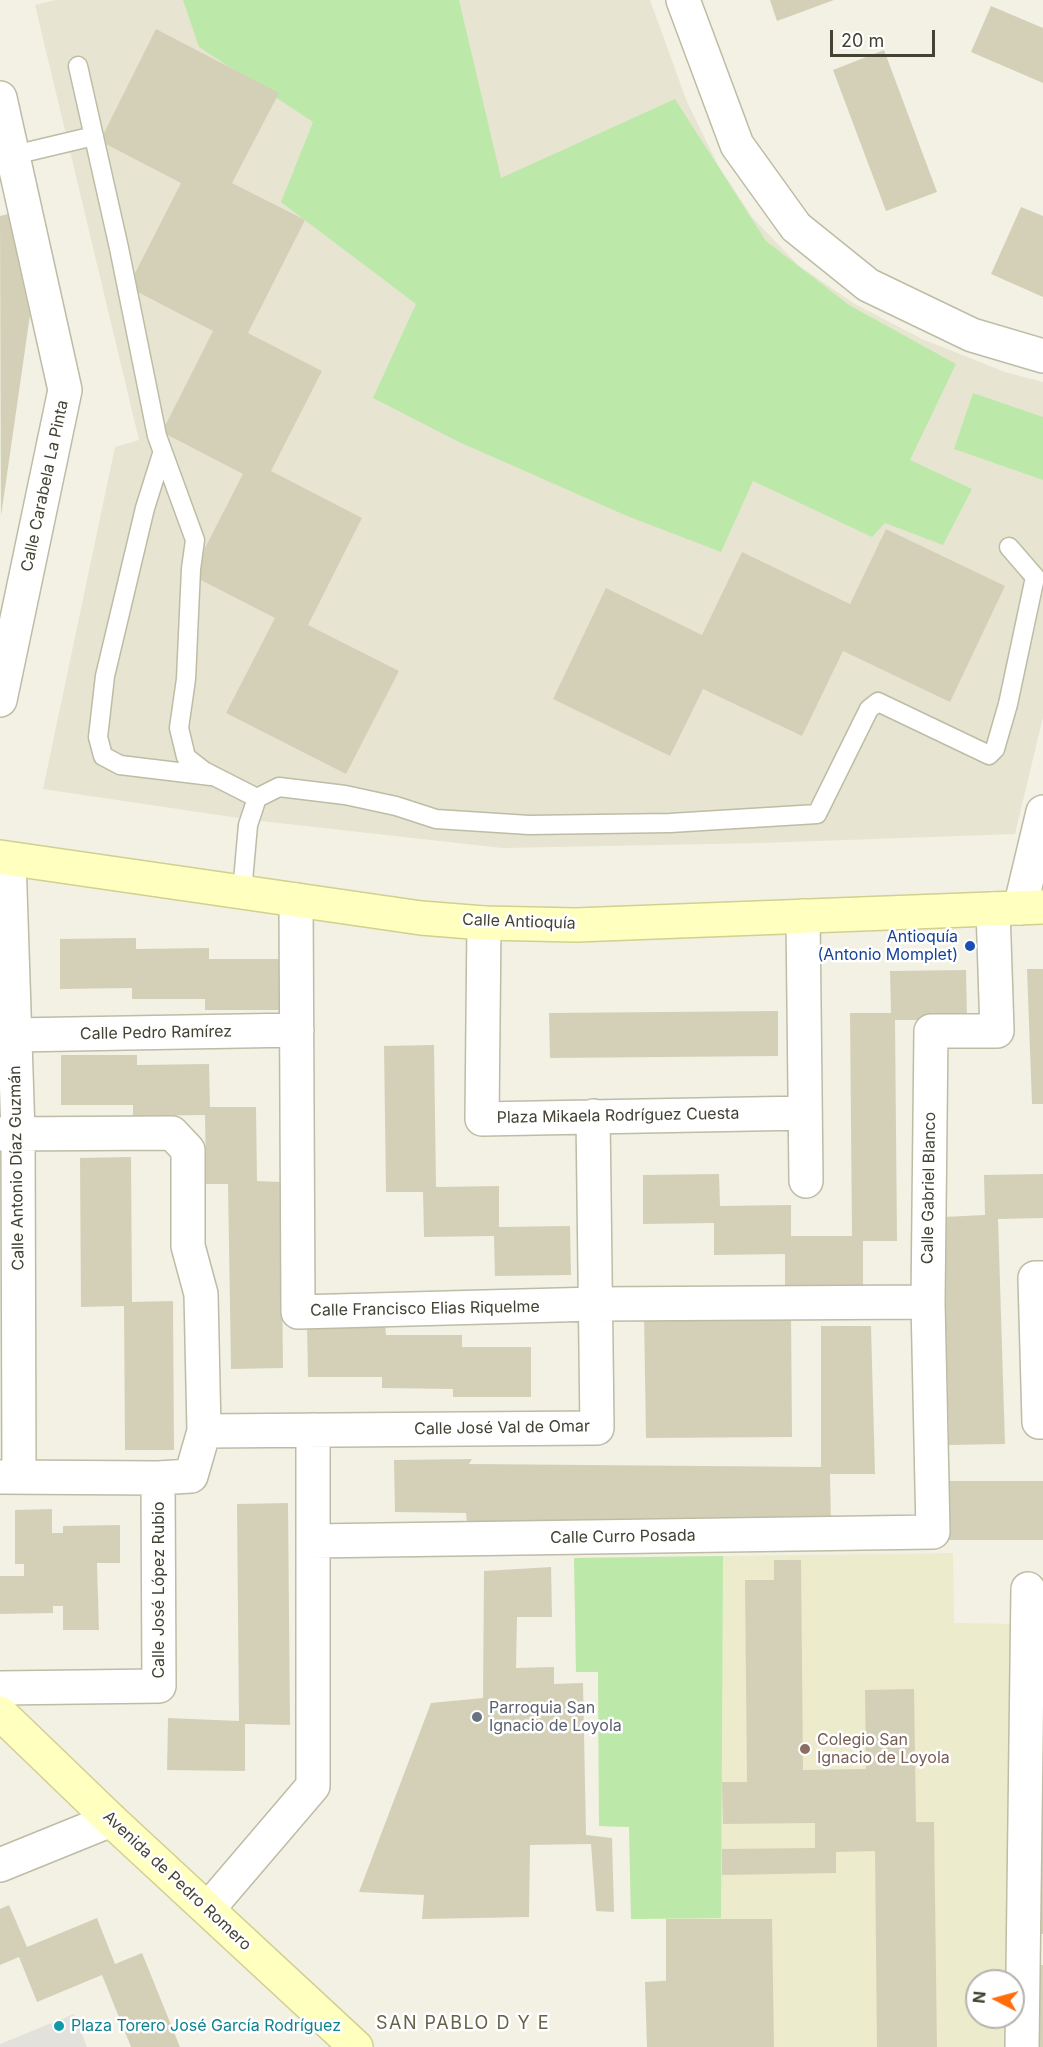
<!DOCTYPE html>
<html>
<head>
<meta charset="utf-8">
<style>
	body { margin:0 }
	#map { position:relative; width:1043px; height:2047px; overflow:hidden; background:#f2f1e3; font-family:Inter,sans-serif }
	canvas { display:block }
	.north { position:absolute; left:965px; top:1969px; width:60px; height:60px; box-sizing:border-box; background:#fff; border:2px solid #b4b3ad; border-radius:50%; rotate:276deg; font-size:16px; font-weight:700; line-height:24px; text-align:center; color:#444233 }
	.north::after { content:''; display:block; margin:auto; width:21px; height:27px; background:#ff6d0d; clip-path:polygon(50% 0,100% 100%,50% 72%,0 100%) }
	.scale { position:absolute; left:830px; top:30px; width:105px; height:27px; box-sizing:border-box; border:3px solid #444233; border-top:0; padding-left:8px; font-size:18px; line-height:21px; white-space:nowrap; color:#444233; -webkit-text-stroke:4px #fff; paint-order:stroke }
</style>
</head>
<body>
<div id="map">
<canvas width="1043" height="2047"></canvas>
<div class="north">N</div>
<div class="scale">20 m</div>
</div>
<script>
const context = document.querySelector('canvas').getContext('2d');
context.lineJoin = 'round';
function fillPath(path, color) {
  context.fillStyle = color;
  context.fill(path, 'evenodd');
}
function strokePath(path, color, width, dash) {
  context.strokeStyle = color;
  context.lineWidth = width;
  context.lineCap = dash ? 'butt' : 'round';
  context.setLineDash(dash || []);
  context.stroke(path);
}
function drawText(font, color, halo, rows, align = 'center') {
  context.font = font + ' Inter,sans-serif';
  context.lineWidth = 5;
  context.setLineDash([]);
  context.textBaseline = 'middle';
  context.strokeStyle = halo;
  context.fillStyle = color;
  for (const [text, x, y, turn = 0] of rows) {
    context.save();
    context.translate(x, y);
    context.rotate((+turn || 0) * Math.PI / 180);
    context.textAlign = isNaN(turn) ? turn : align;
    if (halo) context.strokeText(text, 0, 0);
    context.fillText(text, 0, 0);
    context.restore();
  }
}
fillPath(new Path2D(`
	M56 0H650L687 102 718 165 752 217 798 265 855 304 922 339 1005 372 1043 382V717L1015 834 761 843 502 848 252 820 43 789 115 447 139 440 35 5Z`), '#e7e5d1');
fillPath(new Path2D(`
	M953 1553 954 1623 1011 1624 1014 2047H647L645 1982 666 1980V1919H631L629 1827 599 1826 598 1672H576L574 1558ZM977 1981H1013V2017H977Z`), '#ecebcc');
fillPath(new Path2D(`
	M183 0H459L501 178 675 99 766 241 849 305 956 364 910 460 972 489 943 545 885 523 872 537 753 481 721 552 627 516 459 442 373 398 416 304 281 202 313 122 199 47Z
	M973 393 1043 417V480L954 449Z
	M723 1556 721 1918 631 1919 629 1827 599 1826 598 1672H576L574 1558Z`), '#bce9a9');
fillPath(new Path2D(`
	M74 2014 87 2047H0V2044Z`), '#e2e1dc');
fillPath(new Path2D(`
	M770 0H834L777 21Z
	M991 6 1043 28V83L971 52Z
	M156 29 279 93 232 183 305 220 248 333 322 371 271 471 362 518 308 625 399 671 346 774 226 713 275 618 191 575 243 474 162 432 213 331 128 287 181 183 100 141Z
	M884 50 937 192 886 211 833 70Z
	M1021 207 1043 216V297L991 274Z
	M8 214 30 315 1 516 0 216Z
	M886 529 1005 586 950 702 843 651 802 736 703 689 670 756 553 699 606 588 702 635 742 552 850 604Z
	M136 938V949L209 948V959H281V1010H205V999H132V988L60 989V939Z
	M1027 969H1043V1104H1032Z
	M966 970 967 1020H895L897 1241H863V1286H785V1254L714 1255V1223L643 1224V1175L719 1174 720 1206 791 1205V1236H852L850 1013H891L890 971Z
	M778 1011V1056L550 1058 549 1013Z
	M434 1045 436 1187 499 1186V1227L570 1226 571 1275 495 1276 494 1236 424 1237 423 1192H386L384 1046Z
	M61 1055H137V1065L209 1064 210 1107H256L257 1181 281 1182 283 1368 231 1369 228 1184H206L205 1115 133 1116V1105H61Z
	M131 1157 132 1302 173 1301 174 1450H125L124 1306 81 1307 80 1158Z
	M1043 1174V1218L998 1219 1005 1444 949 1445 943 1217 985 1215 984 1175Z
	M791 1312 792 1437 646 1438 644 1313Z
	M385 1322 386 1335H462V1347H531V1397H453V1389L382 1388V1377H308L307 1323Z
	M821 1326H871L875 1474H830L831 1523 467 1522 466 1513 395 1512 394 1460 472 1459 469 1464 821 1467Z
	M943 1481H1043V1540H944Z
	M288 1503 290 1725 245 1724V1771L167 1770 168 1718 239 1721 237 1504Z
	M52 1509V1533H63V1526L120 1525V1563H97L99 1630H63V1606H53V1613L0 1614V1576H24V1564H15V1510Z
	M774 1560H801L803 1770 866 1769 865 1690 914 1689 916 1822H934L937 2047H877L875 1851 836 1852V1873L722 1875V1849L815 1848V1823L723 1824 722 1782H747L745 1580H774Z
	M551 1567 552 1617H517L516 1668 554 1667V1684L583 1683 586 1835 612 1838 614 1912 596 1911 591 1844 530 1845 529 1917 422 1919 424 1895 359 1892 431 1703 483 1698 484 1571Z
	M1043 1638V1934H1039Z
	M9 1905 27 1947 97 1918 115 1964 142 1953 180 2047H131L102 1975 37 2002 19 1957 0 1965V1909Z
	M666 1919H772L774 2047H647L645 1982 666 1981Z
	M1036 1965H1043V2047H1036Z`), '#d4d0b8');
const lane = new Path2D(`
	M78 66 119 248 157 436 195 540 191 569 186 679 179 728 186 757 204 771 257 798
	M14 155 94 136
	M162 454 145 508 105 676 98 737 103 756 120 765 211 776
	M242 892 248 825 257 798 279 787 345 795 396 806 436 819 529 825 670 823 817 814 869 709 878 702 989 755 995 749 1008 704 1035 577 1009 547`);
const street = new Path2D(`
	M683 0 737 145 796 227 868 285 972 335 1043 356
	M0 98 65 390 0 700
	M9 859 18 1133 19 1477
	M296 900 298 1312 596 1304 928 1302
	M1020 908 1043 812
	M803 916 806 1181
	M484 923 482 1119 805 1113
	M15 1035 297 1030
	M0 1134 172 1133 188 1150V1246L201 1294 204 1431 191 1476 158 1478 0 1477
	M1043 1278H1035L1039 1422H1043
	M204 1431 597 1428 593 1116
	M313 1541 933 1532 928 1302 931 1031H997L993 909
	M0 1688 159 1686 158 1478
	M0 1865 111 1820
	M208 1909 313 1786V1430
	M1022 2047 1028 1589`);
const secondary = new Path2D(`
	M0 857 421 918 484 923 576 925 1043 907
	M0 1713 111 1820 356 2047`);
strokePath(lane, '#bebca5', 21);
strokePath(street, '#bebca5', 36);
strokePath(secondary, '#d1d08e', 36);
strokePath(lane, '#fff', 18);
strokePath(street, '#fff', 33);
strokePath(secondary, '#ffffc0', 33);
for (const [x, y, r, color] of [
	[970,946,6,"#1a4fb4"],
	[477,1717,6,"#6b7280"],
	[805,1749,6,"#8d6e63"],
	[59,2026,6,"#0f9aa8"]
]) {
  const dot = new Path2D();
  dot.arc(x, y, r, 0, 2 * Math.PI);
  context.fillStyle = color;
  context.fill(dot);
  strokePath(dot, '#fff', 2);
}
drawText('16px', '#444233', '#fff', [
	["Calle Carabela La Pinta",45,486,-78],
	["Calle Antioquía",519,922,2],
	["Calle Pedro Ramírez",156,1033,-1],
	["Plaza Mikaela Rodríguez Cuesta",618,1116,-1],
	["Calle Antonio Díaz Guzmán",17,1168,-91],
	["Calle Gabriel Blanco",929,1188,-89],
	["Calle Francisco Elias Riquelme",425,1309,-1],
	["Calle José Val de Omar",502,1428,-1],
	["Calle Curro Posada",623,1537,-1],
	["Calle José López Rubio",159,1590,-90],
	["Avenida de Pedro Romero",177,1881,43]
]);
drawText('16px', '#164399', '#fff', [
	["Antioquía",958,937],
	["(Antonio Momplet)",958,955]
], 'right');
drawText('16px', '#5b616d', '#fff', [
	["Parroquia San",489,1708],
	["Ignacio de Loyola",489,1726]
], 'left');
drawText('16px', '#785e54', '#fff', [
	["Colegio San",817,1740],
	["Ignacio de Loyola",817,1758]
], 'left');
drawText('16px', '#0d838f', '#fff', [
	["Plaza Torero José García Rodríguez",71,2026]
], 'left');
context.letterSpacing = '1.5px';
drawText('18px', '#67634a', '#fff', [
	["SAN PABLO D Y E",463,2024]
]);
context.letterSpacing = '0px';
</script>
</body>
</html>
